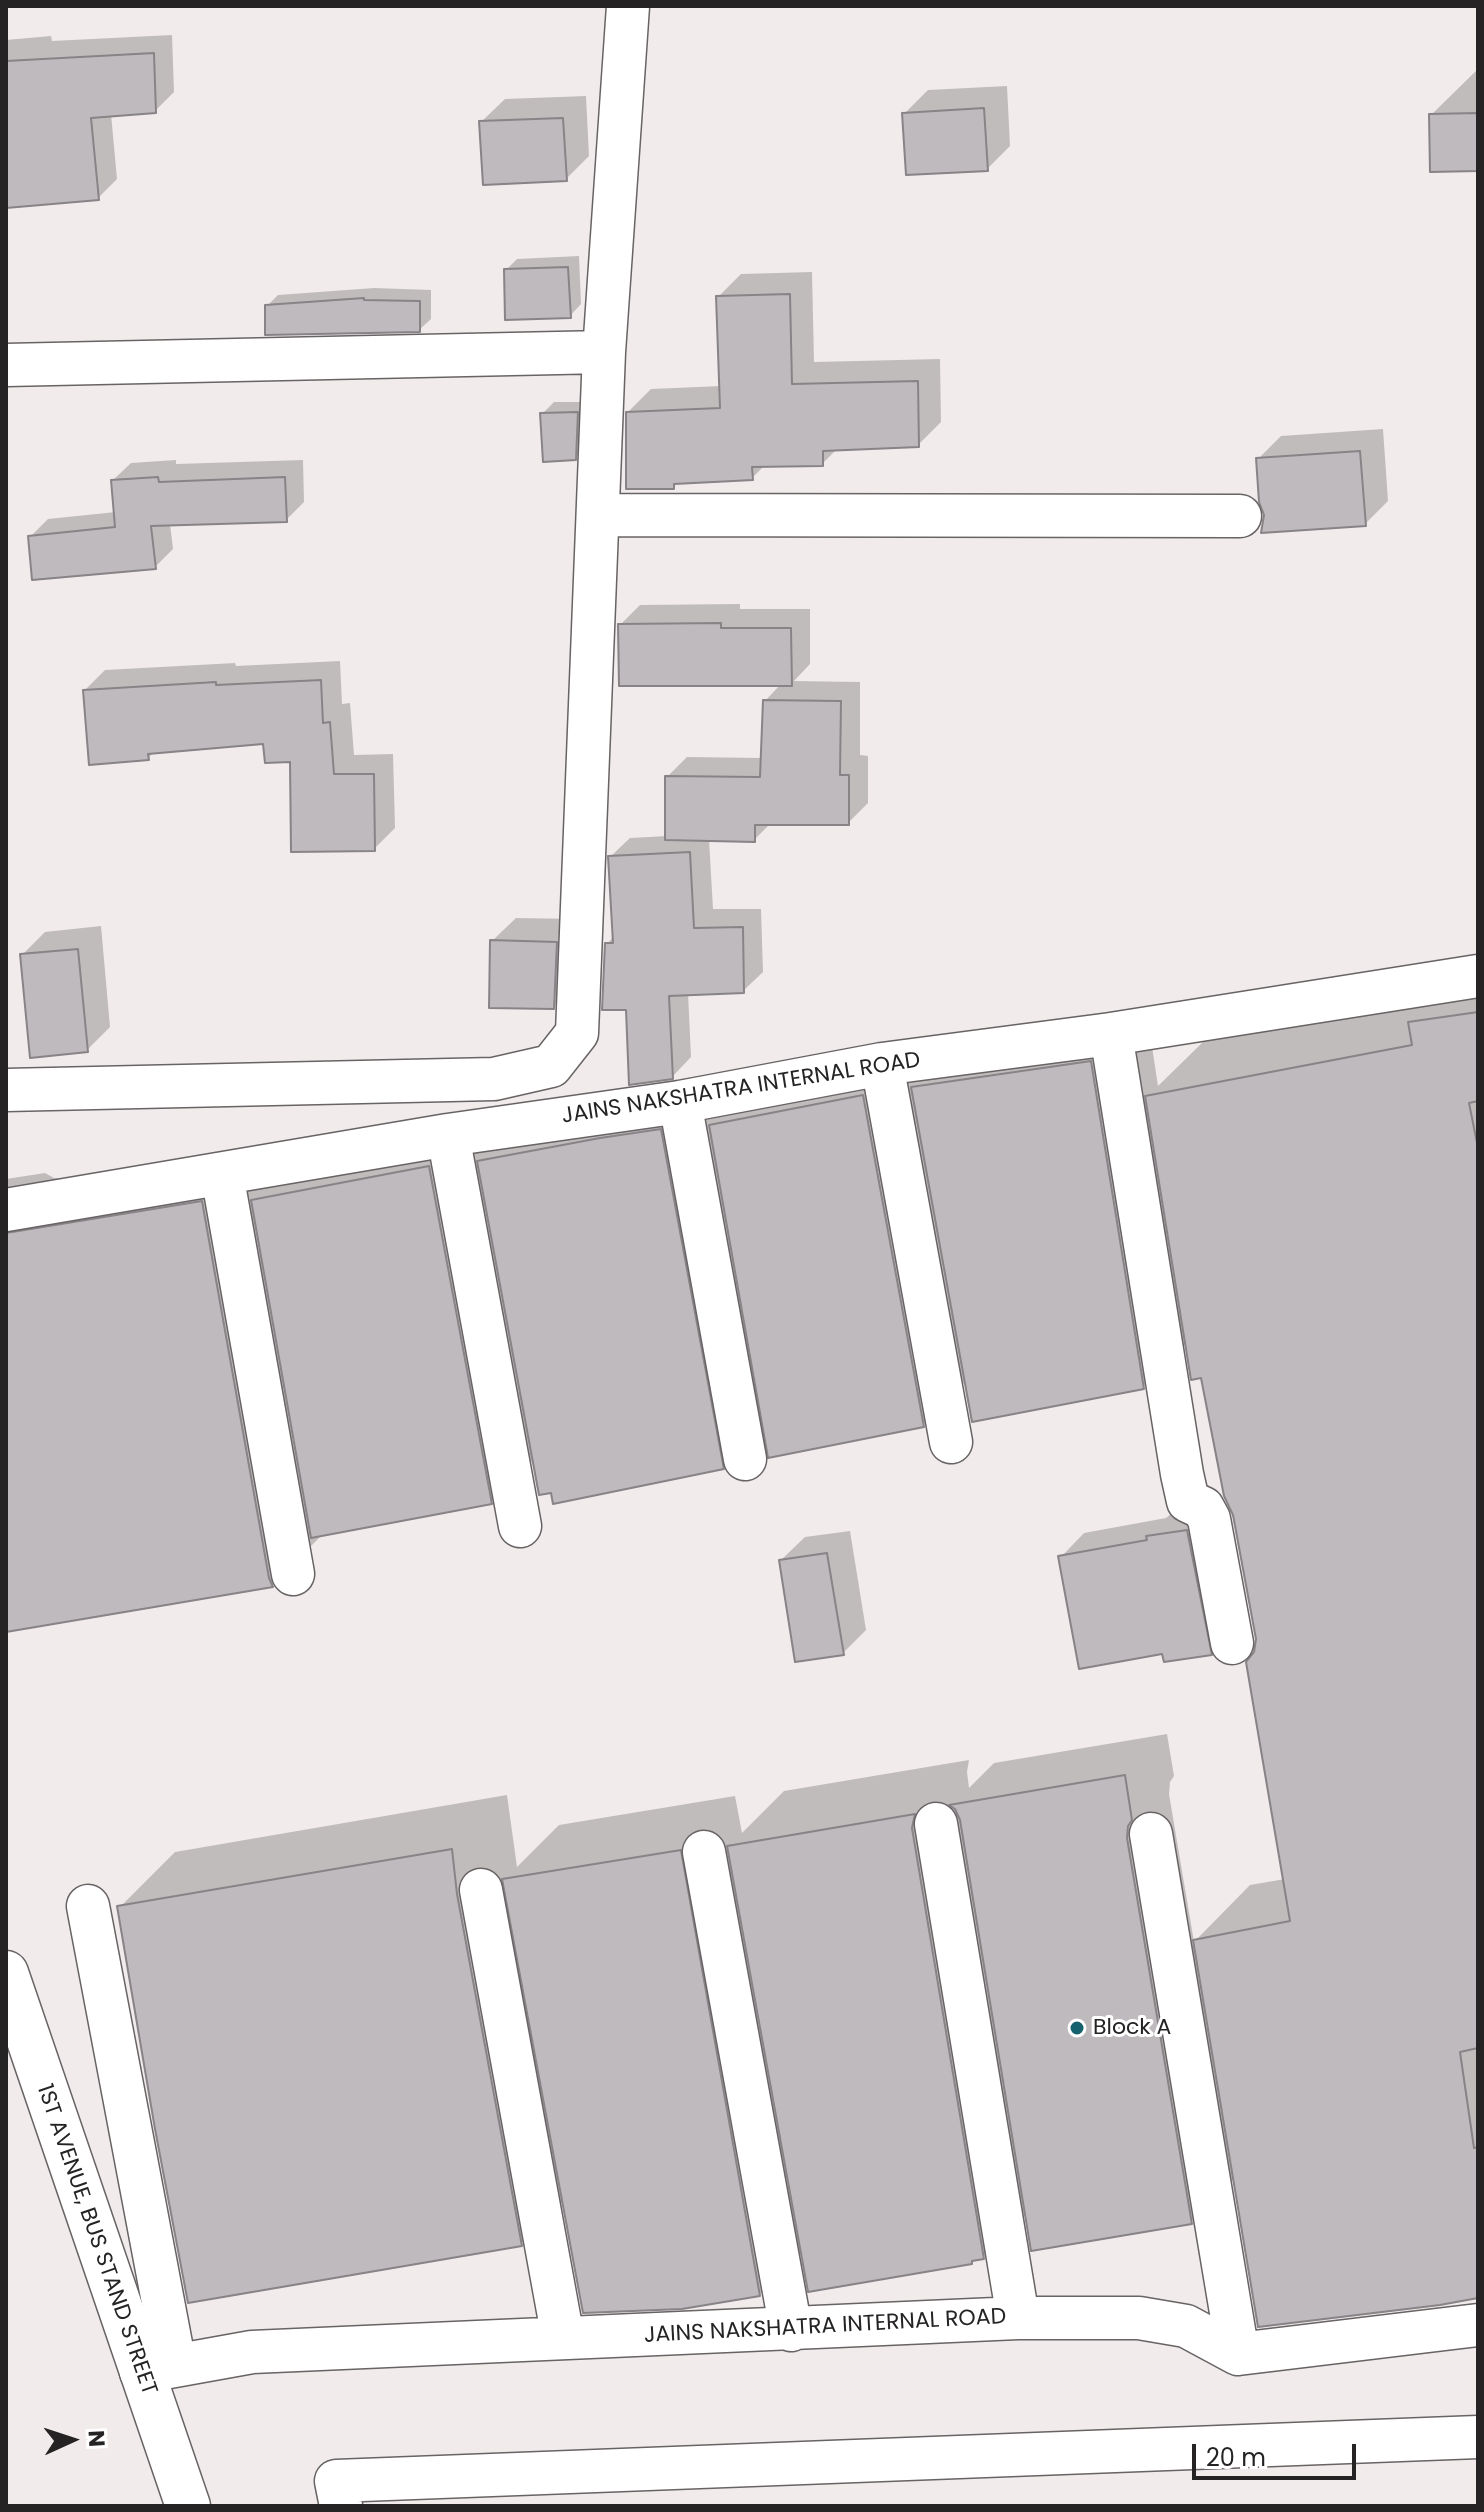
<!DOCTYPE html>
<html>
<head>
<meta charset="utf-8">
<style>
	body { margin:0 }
	#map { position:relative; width:1484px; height:2512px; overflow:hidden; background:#f1ebec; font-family:Poppins,sans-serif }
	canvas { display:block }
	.frame { position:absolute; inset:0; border:8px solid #252323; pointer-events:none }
	.north { position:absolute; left:32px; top:2400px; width:80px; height:80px; -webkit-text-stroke:6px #fff; paint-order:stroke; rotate:87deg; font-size:22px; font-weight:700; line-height:32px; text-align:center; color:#252323 }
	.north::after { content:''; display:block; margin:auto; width:28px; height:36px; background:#252323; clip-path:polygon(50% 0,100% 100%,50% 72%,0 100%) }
	.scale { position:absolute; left:1192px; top:2444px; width:164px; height:36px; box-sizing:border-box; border:4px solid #252323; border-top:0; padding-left:10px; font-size:24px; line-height:28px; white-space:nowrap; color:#252323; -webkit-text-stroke:6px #fff; paint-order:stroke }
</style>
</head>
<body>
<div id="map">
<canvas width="1484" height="2512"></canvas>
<div class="frame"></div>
<div class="north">N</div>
<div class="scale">20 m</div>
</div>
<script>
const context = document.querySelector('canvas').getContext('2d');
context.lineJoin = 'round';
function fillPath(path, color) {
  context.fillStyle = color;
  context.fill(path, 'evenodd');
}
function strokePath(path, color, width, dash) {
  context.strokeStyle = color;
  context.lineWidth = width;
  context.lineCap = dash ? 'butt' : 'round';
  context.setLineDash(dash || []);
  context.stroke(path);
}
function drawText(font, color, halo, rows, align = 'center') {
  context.font = font + ' Poppins,sans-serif';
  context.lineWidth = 6;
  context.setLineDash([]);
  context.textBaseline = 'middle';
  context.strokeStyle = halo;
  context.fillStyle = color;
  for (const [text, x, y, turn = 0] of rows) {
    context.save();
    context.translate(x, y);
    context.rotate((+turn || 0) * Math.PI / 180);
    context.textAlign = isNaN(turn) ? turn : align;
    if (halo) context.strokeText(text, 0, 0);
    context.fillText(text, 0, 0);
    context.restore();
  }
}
fillPath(new Path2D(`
	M172 35 174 92 155 111 111 114 117 179 98 198 6 206V40L51 36 52 41Z
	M1478 69V169L1431 115Z
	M1007 86 1010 146 987 169 905 113 928 90Z
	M586 96 589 156 566 179 481 122 505 99Z
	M579 256 581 304 570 316 506 270 517 259Z
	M812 272 814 362 940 359 941 422 918 445 838 448 822 464 765 465 752 478 678 482 673 487 628 412 651 389 721 386 718 297 741 274Z
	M374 288 431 290V319L419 330 267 306 278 295Z
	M554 402H588L586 446 575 458 542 414Z
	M1383 429 1388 501 1365 524 1266 515 1258 459 1281 436Z
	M176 460V464L303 460 304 502 286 520 170 524 173 549 155 567 30 537 48 519 116 512 113 480 131 463Z
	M740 604V609H810V664L794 681 860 682V755L868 756V803L848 823H771L755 839H709L713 909H761L763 972 743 991 688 993 691 1057 672 1077 627 1008 607 944 614 936 610 857 630 838 667 836V777L687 757 763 758 765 701 781 684 620 625 640 605Z
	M340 661 342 704 350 703 354 755 393 754 395 828 374 849 292 760 265 742 154 752 148 758 85 690 105 670 235 663 236 666Z
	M516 918 579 919 576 984 553 1007 492 941Z
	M101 926 110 1027 87 1050 22 955 45 932Z
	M1478 966V2296L1235 2178 1191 2222 1027 2213 983 2257 971 2262 803 2251 760 2294 564 2201 521 2244 120 1907 175 1852 507 1795 517 1867 559 1825 735 1796 742 1833 784 1791 969 1760 967 1772 969 1788 994 1763 1167 1734 1174 1776 1170 1782 1169 1794 1194 1942 1250 1885 1285 1879 1256 1652 1258 1639 1235 1514 1202 1376 1187 1343 1143 1387 966 1381 923 1425 765 1426 723 1468 552 1491 534 1459 491 1502 324 1533 272 1585 6 1630V1179L45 1173 54 1178 66 1179 257 1147 264 1189 308 1145 484 1112 491 1150 534 1107 656 1083 968 1032 1146 1007 1158 1086 1203 1042 1436 997Z
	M1209 1508 1234 1630 1211 1653 1164 1652 1061 1557 1084 1533 1166 1518 1171 1514Z
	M850 1531 866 1630 843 1653 781 1560 805 1537Z`), '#0003');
const building = new Path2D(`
	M154 53 156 113 91 118 99 200 6 208V61Z
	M984 108 988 171 906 175 902 113Z
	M1478 113V171L1430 172 1429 114Z
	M563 118 567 181 483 185 479 121Z
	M568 267 571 318 505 320 504 269Z
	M790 294 792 384 918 381 919 447 823 451V466L752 467 753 480 674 484V489H626V412L720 408 716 296Z
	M364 298V300L420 301V332L265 335V305Z
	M578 412 576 460 543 462 540 413Z
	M1360 451 1366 526 1261 533 1264 515 1259 502 1256 458Z
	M158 477 159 482 285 477 287 522 151 526 156 569 32 580 28 536 115 527 111 480Z
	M721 623V628H791L792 686H619L618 624Z
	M321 680 323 723 330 722 334 774H374L375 851 291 852 290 762 265 763 263 744 148 754 149 760 89 765 83 690 216 682V685Z
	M763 700 841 701 840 775H849V825H755V842L665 840V776L760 777Z
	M690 852 694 928 743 927 744 993 669 996 673 1079 629 1085 626 1010H602L605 943H613L608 856Z
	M490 940 557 942 554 1009 489 1008Z
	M78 949 88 1052 30 1058 20 954Z
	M1478 1012V1101L1469 1103 1478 1148V2048L1460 2052 1474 2148 1478 2147V2298L1440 2305 1258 2327 1193 1940 1290 1921 1246 1662 1254 1652 1256 1639 1233 1515 1224 1496 1201 1378 1191 1380 1145 1096 1412 1045 1408 1022Z
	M1091 1061 1144 1389 972 1422 911 1087Z
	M863 1095 924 1427 768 1458 709 1125Z
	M661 1129 724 1469 553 1504 551 1493 539 1495 477 1161 600 1138Z
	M429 1166 492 1504 311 1538 251 1200Z
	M202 1201 269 1578 273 1587 6 1632V1233Z
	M1187 1530 1212 1655 1164 1662 1162 1654 1079 1669 1058 1556 1147 1540 1146 1536Z
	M827 1553 844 1655 795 1662 779 1560Z
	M1125 1775 1132 1820 1128 1826 1127 1838 1192 2224 1031 2251 960 1820 955 1809 949 1805Z
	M915 1814 912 1828 984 2259 972 2261V2264L808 2292 727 1846Z
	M452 1849 457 1894 522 2246 188 2303 155 2129 117 1906Z
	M681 1850 760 2296 682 2309 583 2313 502 1879Z`);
fillPath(building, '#bfbabd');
strokePath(building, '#878386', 2);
const street = new Path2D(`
	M6 365 604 352
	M598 515 1240 516
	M1111 1034 1182 1474 1188 1501 1203 1508 1209 1519 1232 1643
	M882 1064 951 1442
	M6 1090 494 1079 551 1066 577 1033 604 352 628 6
	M680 1102 745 1459
	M448 1135 520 1526
	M222 1174 293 1574
	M6 1210 448 1135 680 1102 882 1064 1111 1034 1478 976
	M936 1824 1018 2318
	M1151 1834 1238 2354
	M704 1852 791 2330
	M481 1890 563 2338
	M88 1906 175 2365
	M141 2372 252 2352 1018 2318H1139L1186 2326 1238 2354 1478 2325
	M341 2506 336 2481 1478 2437`);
const secondary = new Path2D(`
	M6 1973 188 2506`);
strokePath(street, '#686364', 45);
strokePath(secondary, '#686364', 47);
strokePath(street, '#fff', 42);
strokePath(secondary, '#fff', 44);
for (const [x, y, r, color] of [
	[1077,2028,8,"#15616d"]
]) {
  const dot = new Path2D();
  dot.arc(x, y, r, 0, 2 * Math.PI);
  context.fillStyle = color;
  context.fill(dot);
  strokePath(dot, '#fff', 3);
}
drawText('22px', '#252323', '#fff', [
	["JAINS NAKSHATRA INTERNAL ROAD",741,1089,-9],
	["1ST AVENUE, BUS STAND STREET",96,2240,71],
	["JAINS NAKSHATRA INTERNAL ROAD",825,2327,-3]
]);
drawText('22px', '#252323', '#fff', [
	["Block A",1093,2028]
], 'left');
</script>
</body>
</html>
